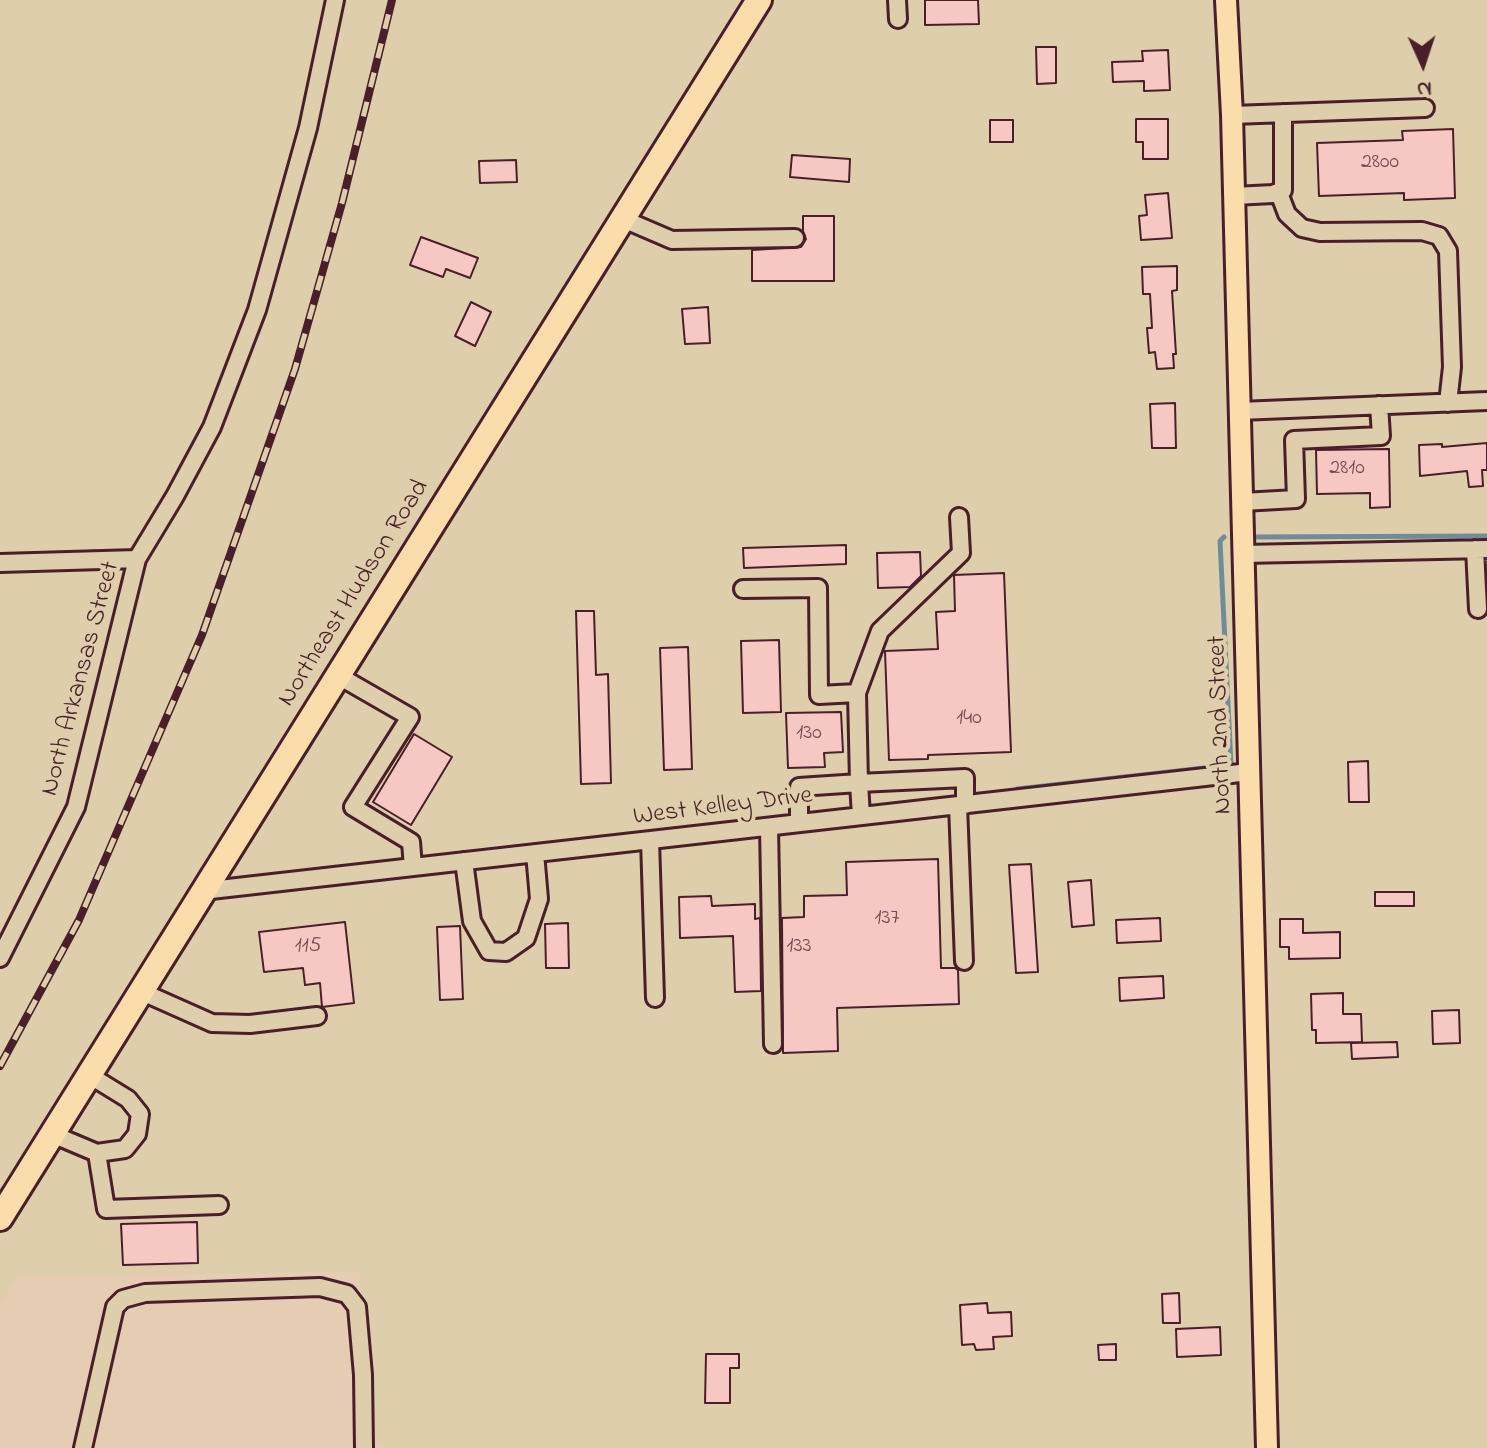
<!DOCTYPE html>
<html>
<head>
<meta charset="utf-8">
<style>
	body { margin:0 }
	#map { position:relative; width:1487px; height:1448px; overflow:hidden; background:#dfceab; font-family:"Indie Flower",sans-serif }
	canvas { display:block }
	.north { position:absolute; left:1383px; top:24px; width:80px; height:80px; -webkit-text-stroke:6px #dfceab; paint-order:stroke; rotate:177deg; font-size:22px; font-weight:700; line-height:32px; text-align:center; color:#4a1f2b }
	.north::after { content:''; display:block; margin:auto; width:28px; height:36px; background:#4a1f2b; clip-path:polygon(50% 0,100% 100%,50% 72%,0 100%) }
</style>
</head>
<body>
<div id="map">
<canvas width="1487" height="1448"></canvas>
<div class="north">N</div>
</div>
<script>
const context = document.querySelector('canvas').getContext('2d');
context.lineJoin = 'round';
function fillPath(path, color) {
  context.fillStyle = color;
  context.fill(path, 'evenodd');
}
function strokePath(path, color, width, dash) {
  context.strokeStyle = color;
  context.lineWidth = width;
  context.lineCap = dash ? 'butt' : 'round';
  context.setLineDash(dash || []);
  context.stroke(path);
}
function drawText(font, color, halo, rows, align = 'center') {
  context.font = font + ' "Indie Flower",sans-serif';
  context.lineWidth = 8;
  context.setLineDash([]);
  context.textBaseline = 'middle';
  context.strokeStyle = halo;
  context.fillStyle = color;
  for (const [text, x, y, turn = 0] of rows) {
    context.save();
    context.translate(x, y);
    context.rotate((+turn || 0) * Math.PI / 180);
    context.textAlign = isNaN(turn) ? turn : align;
    if (halo) context.strokeText(text, 0, 0);
    context.fillText(text, 0, 0);
    context.restore();
  }
}
fillPath(new Path2D(`
	M360 1271 364 1440 391 1448H0V1304L18 1277Z`), '#e6ccb2');
strokePath(new Path2D(`
	M1256 537 1487 536
	M1017 789 1231 765 1220 541 1224 537`), '#6e8d98', 5);
const building = new Path2D(`
	M925 0H978L979 24 925 25Z
	M1036 47H1056V83L1037 84Z
	M1168 50 1170 90 1144 91V81L1113 82 1112 62 1143 61 1142 51Z
	M1136 119H1168V159H1143V142H1136Z
	M990 120H1013V142H990Z
	M1453 129 1455 198 1404 200V193L1319 196 1317 143 1403 140 1402 131Z
	M792 155 850 159 849 182 790 177Z
	M516 160 517 182 480 183 479 161Z
	M1168 193 1172 238 1141 240 1139 216 1147 215 1145 195Z
	M803 216H834V281H752V250L801 247 806 239 803 231Z
	M421 237 478 258 470 278 446 269 443 277 410 265Z
	M1177 266V290L1172 291 1176 354H1173L1174 368 1157 369 1155 352 1149 353 1147 328H1152L1150 294H1143L1142 267Z
	M471 302 491 312 475 346 455 336Z
	M708 307 710 343 685 344 682 309Z
	M1175 403 1176 448H1152L1150 404Z
	M1487 443V470H1482L1483 486 1469 487 1467 471 1420 476 1419 445 1442 444V447Z
	M1389 449 1390 507 1370 508V493L1317 494 1316 450Z
	M846 545V564L744 568 743 548Z
	M920 552 921 576 910 587 878 588 877 553Z
	M1004 573 1011 752 928 755V759L889 760 885 651 938 649 936 612 955 611 954 575Z
	M576 611H594L596 675 608 674 611 783 581 784Z
	M779 640 781 712 743 713 741 641Z
	M688 647 692 769 664 770 660 648Z
	M841 712 843 752 824 753 825 767 788 768 786 713Z
	M414 734 452 757 411 825 373 802Z
	M1368 761 1369 802H1349L1348 762Z
	M938 859 941 968H955L958 970 959 1004 837 1008 838 1051 783 1053 782 918 804 917V896L847 895 846 862Z
	M1031 864 1038 972 1016 973 1009 865Z
	M1091 880 1094 925 1072 927 1068 882Z
	M1375 892H1414V906H1375Z
	M711 896 712 906 755 904V919L760 918 761 991 735 992 733 936 680 938 679 897Z
	M1160 918 1161 941 1117 943 1116 920Z
	M1280 919H1303V933L1340 932V958L1289 959V947H1280Z
	M345 922 354 1003 322 1007 320 983 305 985 303 968 264 972 259 932Z
	M568 923 569 968H546L545 924Z
	M460 926 463 999 440 1000 437 927Z
	M1163 976 1164 998 1120 1001 1119 978Z
	M1343 993V1014H1361L1362 1042 1316 1043V1030H1312L1311 994Z
	M1459 1010 1460 1043 1433 1044 1432 1011Z
	M1397 1042 1398 1057 1352 1059 1351 1043Z
	M197 1222 198 1263 123 1265 121 1224Z
	M1179 1293 1180 1323H1163L1162 1294Z
	M987 1303 988 1313 1011 1312 1012 1336 993 1337 994 1349 976 1350 974 1344 962 1345 960 1305Z
	M1220 1327 1221 1355 1177 1357 1176 1329Z
	M1116 1344V1360H1099L1098 1345Z
	M706 1354H739V1368H730V1403H705Z`);
fillPath(building, '#f7c7c3');
strokePath(building, '#4a1f2b', 2);
const minor = new Path2D(`
	M897 0 898 19
	M1232 115 1425 108
	M1279 193 1287 214 1302 228 1320 232 1422 231 1439 236 1448 251 1452 367 1448 403
	M1234 196 1273 194 1283 190V113
	M623 219 672 240 795 238
	M1239 411 1487 401
	M1242 502 1296 499 1294 440 1381 436 1379 405
	M1475 549 1478 609
	M1243 554 1487 549
	M0 563 137 559
	M743 589 818 588 819 695 857 693 859 783 799 787V823
	M337 675 410 717 353 807 411 842 413 867
	M857 693 880 631 961 553 959 517
	M958 805 964 961
	M861 816 859 783 965 778V805
	M769 827 773 1044
	M650 840 655 998
	M464 861 472 921 489 951 506 952 526 938 539 899 535 853
	M202 891 1249 772
	M0 958 76 807 137 559 175 496 212 427 257 310 308 128 335 0
	M140 991 212 1023 250 1024 317 1016
	M52 1134 97 1153 125 1149 137 1134 140 1114 128 1099 89 1075
	M97 1153 106 1209 219 1205
	M83 1448 115 1307 123 1299 145 1293 320 1287 347 1294 357 1307 363 1375 364 1448`);
const major = new Path2D(`
	M1226 0 1232 115 1267 1448`);
const highway = new Path2D(`
	M0 1218 759 0`);
strokePath(minor, '#4a1f2b', 22);
strokePath(major, '#4a1f2b', 26);
strokePath(highway, '#4a1f2b', 30);
strokePath(minor, '#dfceab', 16);
strokePath(major, '#fbddab', 20);
strokePath(highway, '#fbddab', 24);
const rail = new Path2D(`
	M0 1066 79 920 202 635 295 369 342 203 392 0`);
strokePath(rail, '#4a1f2b', 8);
strokePath(rail, '#dfceab', 5, [15]);
drawText('22px', '#754951', null, [
	["2800",1380,163],
	["2810",1347,469],
	["140",969,719],
	["130",809,734],
	["137",887,919],
	["115",308,947],
	["133",799,947]
]);
drawText('26px', '#4a1f2b', '#dfceab', [
	["Northeast Hudson Road",355,594,-58],
	["North Arkansas Street",82,679,-75],
	["North 2nd Street",1222,725,-92],
	["West Kelley Drive",723,808,-7]
]);
</script>
</body>
</html>
